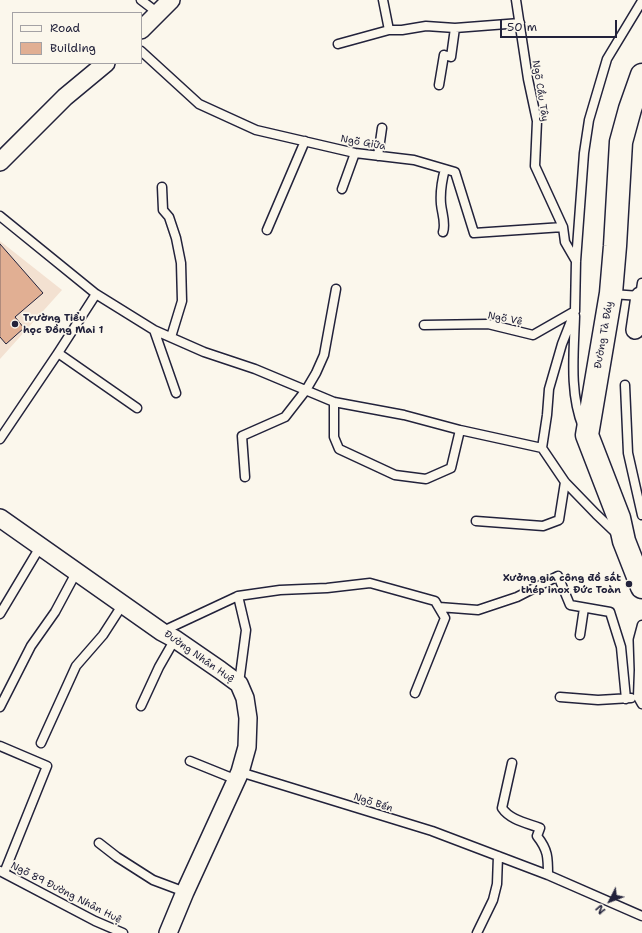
<!DOCTYPE html>
<html>
<head>
<meta charset="utf-8">
<style>
	body { margin:0 }
	#map { position:relative; width:642px; height:933px; overflow:hidden; background:#fbf7ec; font-family:"Shantell Sans",sans-serif }
	canvas { display:block }
	.legend { position:absolute; left:12px; top:12px; width:130px; height:52px; box-sizing:border-box; background:#fbf7ec; border:1px solid #a4a2a5; margin:0; padding:5px 7px; list-style:none; font-size:12px; color:#22223b }
	.legend li { display:flex; align-items:center; gap:8px; height:20px }
	.legend b { width:20px; border:1px solid #a4a2a5 }
	.north { position:absolute; left:590px; top:881px; width:40px; height:40px; -webkit-text-stroke:3px #fbf7ec; paint-order:stroke; rotate:228deg; font-size:11px; font-weight:700; line-height:16px; text-align:center; color:#22223b }
	.north::after { content:''; display:block; margin:auto; width:14px; height:18px; background:#22223b; clip-path:polygon(50% 0,100% 100%,50% 72%,0 100%) }
	.scale { position:absolute; left:500px; top:20px; width:117px; height:18px; box-sizing:border-box; border:2px solid #22223b; border-top:0; padding-left:5px; font-size:12px; line-height:14px; white-space:nowrap; color:#22223b; -webkit-text-stroke:3px #fbf7ec; paint-order:stroke }
</style>
</head>
<body>
<div id="map">
<canvas width="642" height="933"></canvas>
<ul class="legend">
<li><b style="height:5px;background:#fbf7ec"></b>Road</li>
<li><b style="height:11px;background:#e1af93"></b>Building</li>
</ul>
<div class="north">N</div>
<div class="scale">50 m</div>
</div>
<script>
const context = document.querySelector('canvas').getContext('2d');
context.lineJoin = 'round';
function fillPath(path, color) {
  context.fillStyle = color;
  context.fill(path, 'evenodd');
}
function strokePath(path, color, width, dash) {
  context.strokeStyle = color;
  context.lineWidth = width;
  context.lineCap = dash ? 'butt' : 'round';
  context.setLineDash(dash || []);
  context.stroke(path);
}
function drawText(font, color, halo, rows, align = 'center') {
  context.font = font + ' "Shantell Sans",sans-serif';
  context.lineWidth = 3.5;
  context.setLineDash([]);
  context.textBaseline = 'middle';
  context.strokeStyle = halo;
  context.fillStyle = color;
  for (const [text, x, y, turn = 0] of rows) {
    context.save();
    context.translate(x, y);
    context.rotate((+turn || 0) * Math.PI / 180);
    context.textAlign = isNaN(turn) ? turn : align;
    if (halo) context.strokeText(text, 0, 0);
    context.fillText(text, 0, 0);
    context.restore();
  }
}
fillPath(new Path2D(`
	M0 241 62 290 0 359Z`), '#f3e1d1');
const building = new Path2D(`
	M0 244 43 293 15 317 24 328 6 344 0 337Z`);
fillPath(building, '#e1af93');
strokePath(building, '#22223b', 1);
const lane = new Path2D(`
	M141 0 158 13
	M383 0 389 30
	M516 0 528 79 537 121 535 166 563 227 565 242 576 261
	M338 44 389 30H402L426 26 455 28 520 23
	M141 51 199 104 256 130 355 153 414 160 455 172 474 233 563 227
	M439 85 444 55 451 57 455 28
	M378 156 382 128
	M162 187 163 210 169 217 176 238 181 263 182 301 171 337
	M342 189 355 153
	M0 216 96 294 154 330 204 352 255 369 334 402 404 415 460 430 542 448
	M267 230 305 141
	M443 232C446 223 442 214 441 204 440 192 442 180 445 169
	M612 294 640 296 642 283
	M575 316C574 351 569 393 583 427
	M424 325 488 324 533 335 575 311
	M154 330 176 393
	M58 353 137 408
	M625 385 628 453 642 515
	M334 402V437L339 449 395 475 426 479 451 468 460 430
	M0 439 58 353 96 294
	M245 477 242 436 285 417 306 390 316 373 324 355 336 289
	M476 521 543 526 559 520 565 482
	M617 534 596 514 565 482 542 448 547 415 549 389 562 344 575 311 576 261 584 153 589 120 607 59 642 1
	M238 596 246 630 239 683
	M439 607 478 610 517 597 558 576 570 605 610 612 621 647 626 699
	M0 614 40 547
	M642 625 638 640 639 670 638 697 642 704
	M163 631 238 596 280 590 327 588 370 583 435 601 445 618 415 693
	M580 635 584 608
	M560 697 598 700 631 698
	M141 706 159 667 175 639
	M0 707 31 646 55 612 77 571
	M41 743 76 666 103 635 123 604
	M0 746 47 766 4 873
	M190 761 237 780
	M512 763 502 808C510 820 527 823 540 828L537 836C548 850 548 857 548 875
	M240 772 432 831 548 875 642 916
	M99 843 117 857 153 880 185 892
	M0 871 95 921 123 933
	M477 933 493 900 497 884 498 856`);
const street = new Path2D(`
	M141 30 171 0
	M0 162 65 97 106 63
	M635 330 640 296
	M0 518 162 632 175 639 220 670 239 684 245 698 248 718 247 747 240 772 185 892 168 933`);
const secondary = new Path2D(`
	M642 75 630 109 621 142 615 246 611 293 587 435 619 518 624 541 642 587`);
strokePath(lane, '#22223b', 11);
strokePath(street, '#22223b', 20);
strokePath(secondary, '#22223b', 25);
strokePath(lane, '#fbf7ec', 8);
strokePath(street, '#fbf7ec', 17);
strokePath(secondary, '#fbf7ec', 22);
for (const [x, y, r, color] of [
	[15,324,4,"#22223b"],
	[629,584,4,"#22223b"]
]) {
  const dot = new Path2D();
  dot.arc(x, y, r, 0, 2 * Math.PI);
  context.fillStyle = color;
  context.fill(dot);
  strokePath(dot, '#fbf7ec', 1.5);
}
drawText('10px', '#22223b', '#fbf7ec', [
	["Ngõ Cầu Tây",540,91,81],
	["Ngõ Giữa",363,143,10],
	["Ngõ Vệ",505,319,11],
	["Đường Tà Đáy",604,335,-80],
	["Đường Nhân Huệ",199,657,35],
	["Ngõ Bến",373,803,18],
	["Ngõ 89 Đường Nhân Huệ",66,893,27]
]);
drawText('bold 10px', '#22223b', '#fbf7ec', [
	["Trường Tiểu",23,318],
	["học Đồng Mai 1",23,330],
	["Xưởng gia công đồ sắt",621,578,"right"],
	["thép inox Đức Toàn",621,590,"right"]
], 'left');
</script>
</body>
</html>
